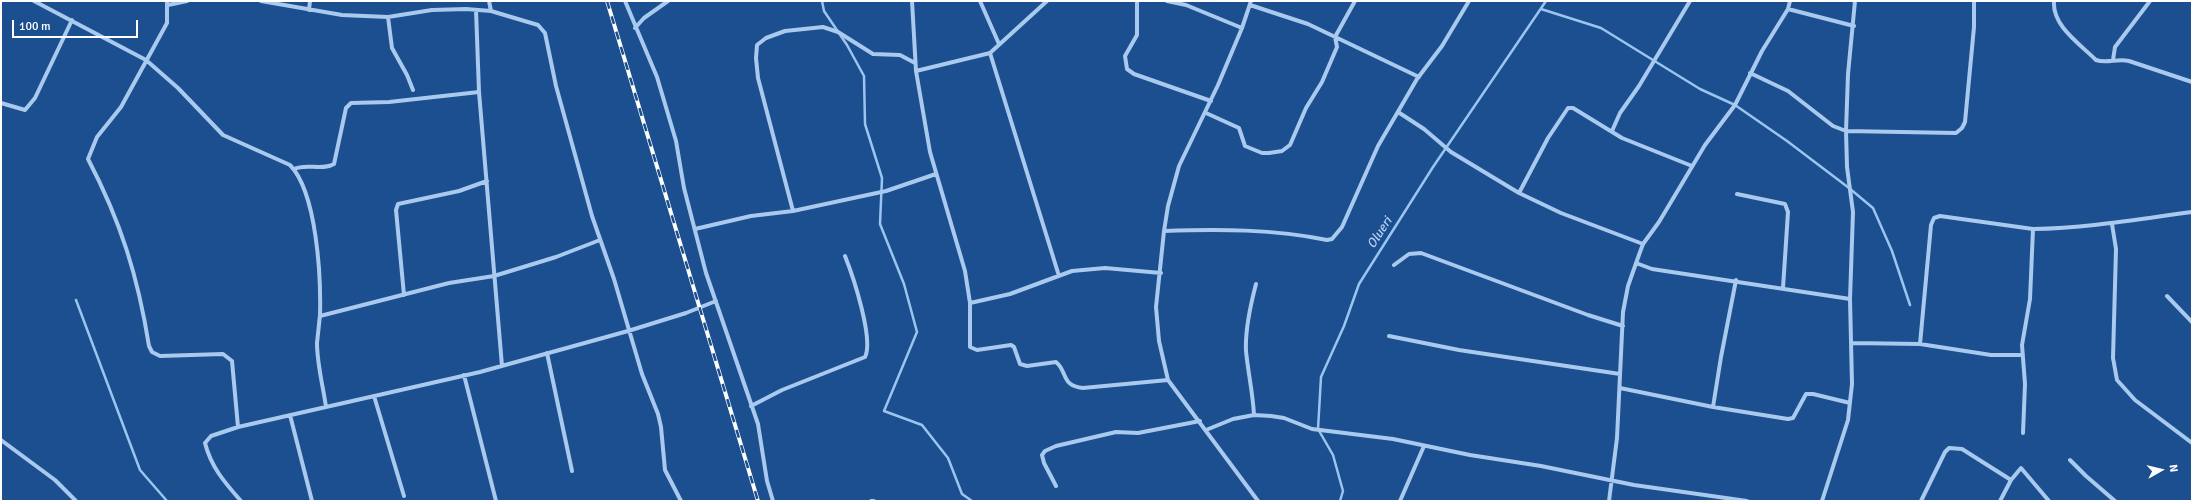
<!DOCTYPE html>
<html>
<head>
<meta charset="utf-8">
<style>
	body { margin:0 }
	#map { position:relative; width:2193px; height:502px; overflow:hidden; background:#1b4f8f; font-family:Signika,sans-serif }
	canvas { display:block }
	.frame { position:absolute; inset:0; border:2px solid #fff; pointer-events:none }
	.north { position:absolute; left:2141px; top:450px; width:40px; height:40px; -webkit-text-stroke:3px #1b4f8f; paint-order:stroke; rotate:82deg; font-size:11px; font-weight:700; line-height:16px; text-align:center; color:#fff }
	.north::after { content:''; display:block; margin:auto; width:14px; height:18px; background:#fff; clip-path:polygon(50% 0,100% 100%,50% 72%,0 100%) }
	.scale { position:absolute; left:12px; top:20px; width:126px; height:18px; box-sizing:border-box; border:2px solid #fff; border-top:0; padding-left:5px; font-size:12px; line-height:14px; white-space:nowrap; color:#fff; -webkit-text-stroke:3px #1b4f8f; paint-order:stroke }
</style>
</head>
<body>
<div id="map">
<canvas width="2193" height="502"></canvas>
<div class="frame"></div>
<div class="north">N</div>
<div class="scale">100 m</div>
</div>
<script>
const context = document.querySelector('canvas').getContext('2d');
context.lineJoin = 'round';
function strokePath(path, color, width, dash) {
  context.strokeStyle = color;
  context.lineWidth = width;
  context.lineCap = dash ? 'butt' : 'round';
  context.setLineDash(dash || []);
  context.stroke(path);
}
function drawText(font, color, halo, rows, align = 'center') {
  context.font = font + ' Signika,sans-serif';
  context.lineWidth = 3;
  context.setLineDash([]);
  context.textBaseline = 'middle';
  context.strokeStyle = halo;
  context.fillStyle = color;
  for (const [text, x, y, turn = 0] of rows) {
    context.save();
    context.translate(x, y);
    context.rotate((+turn || 0) * Math.PI / 180);
    context.textAlign = isNaN(turn) ? turn : align;
    if (halo) context.strokeText(text, 0, 0);
    context.fillText(text, 0, 0);
    context.restore();
  }
}
strokePath(new Path2D(`
	M822 1 824 11 847 45 864 76 865 124 882 178 880 224 904 284 917 332 884 411 922 425 948 458 962 494 972 501
	M1541 9 1601 28 1700 89 1735 105 1787 141 1849 188 1873 208 1892 251 1910 305
	M76 300 140 470 167 501
	M1340 501 1343 491 1333 455 1318 429 1321 377 1344 326 1359 284 1433 167 1546 1`), '#9cc4f0', 2.5);
strokePath(new Path2D(`
	M34 1 146 60 178 88 223 135 290 165C317 193 321 277 320 315 319 325 318 334 317 343 317 364 323 386 326 407
	M167 1V23L121 107 97 137 88 159C121 222 138 277 149 346L152 352 160 356 223 354 232 361 238 427
	M261 1 342 15 388 17 432 10 466 9 491 11 538 25 545 33 556 86 592 216 614 279 642 374 658 414 661 427 665 470 681 501
	M489 1 491 11
	M625 1 657 77 676 141 684 188 706 273 758 424 767 481 773 501
	M912 1 916 71 930 152 965 271 970 303V347L977 350 1011 345 1014 347 1020 364 1027 366 1056 362C1068 372 1061 386 1083 388L1168 380
	M980 1 999 44
	M1137 1V35L1125 56 1127 69 1134 74 1211 101
	M1167 1 1186 5 1242 28
	M1251 1 1242 28 1218 85 1179 166 1168 206 1164 231 1156 307 1159 341 1168 380 1258 501
	M2054 1C2052 26 2080 44 2096 60 2107 64 2117 58 2129 61L2192 82
	M168 5 187 1
	M1250 5 1308 24 1419 77
	M1788 9 1854 26
	M309 10 310 1
	M476 10 479 92 502 366
	M388 17 392 48 407 75 413 90
	M635 28 644 18 668 1
	M990 53 1059 276
	M2113 60 2115 47 2150 1
	M916 71 990 53 1047 1
	M1750 73 1788 91 1833 126 1846 131 1956 133 1962 128 1965 122 1974 27V1
	M1 103 25 110 35 98 72 20
	M1398 112 1424 129 1451 152 1519 193 1561 213 1643 244
	M1206 113 1239 128 1245 146 1262 153H1269L1282 151 1290 145 1306 108 1322 82 1337 47 1335 37 1355 1
	M1612 131 1620 113 1639 86 1690 1
	M294 169C306 163 322 171 334 164L346 108 351 103 389 102 479 92
	M1519 193 1548 138 1568 108H1573L1622 138 1692 166
	M1737 194 1785 204 1788 212 1783 288
	M793 211 886 191 936 174
	M2112 224 2116 249 2113 358 2117 380 2135 400 2192 443
	M695 229 751 216 793 211 758 78 756 58 757 45 766 38 785 31 823 27 838 32 873 54 900 55 915 63
	M1164 231C1218 229 1274 229 1327 240L1332 239 1342 227 1378 146 1417 79 1442 46 1469 1
	M1636 263 1652 269 1850 299
	M1394 265 1409 254 1421 253 1588 315 1623 326
	M404 295 396 210 398 204 459 191 487 181
	M2167 296 2192 322
	M970 303 1010 294 1072 271 1105 268 1161 273
	M320 316 449 283 494 276 556 257 600 240
	M1389 336 1459 350 1620 374
	M1852 343 1920 344 1991 355H2023
	M1920 344 1931 225 1934 218 1940 216 2033 229C2087 228 2139 219 2192 212
	M547 353 572 471
	M464 375 496 501
	M1620 388 1713 407 1788 419 1793 418 1806 394H1813L1850 403
	M374 396 404 496
	M751 406 782 390 865 357C874 339 853 276 845 256
	M1713 407 1721 357 1736 280
	M290 415 312 501
	M1254 415C1253 394 1248 372 1246 351 1245 331 1251 303 1256 284
	M1206 430 1233 419 1254 415 1271 416 1284 418 1312 429 1393 439 1470 455 1541 466 1634 485 1747 501
	M2023 433 2025 384 2022 345 2030 299 2033 229
	M1 440 55 480 76 501
	M2070 460 2086 476 2115 501
	M1056 486 1044 463 1042 455 1045 451 1056 446 1116 432 1138 433 1200 421
	M241 501C225 483 211 467 205 443L211 436 238 427 480 372 628 331 686 313 716 301
	M871 501H874
	M1400 501 1424 446
	M1609 501 1617 438 1623 312 1628 286 1640 252 1643 244 1659 222 1705 145 1735 105 1762 51 1788 9 1790 1
	M1822 501 1848 420 1852 384 1850 299 1853 212 1847 167 1846 131 1848 74 1855 1
	M1921 501 1945 452 1949 448 1962 449 2011 480
	M2000 501 2011 480 2021 468 2049 501`), '#a9c9ee', 4);
const rail = new Path2D(`
	M607 1 758 501`);
strokePath(rail, '#fff', 4);
strokePath(rail, '#1b4f8f', 2.5, [8]);
drawText('italic 13px', '#b5d3f5', '#1b4f8f', [
	["Olueri",1380,233,-57]
]);
</script>
</body>
</html>
